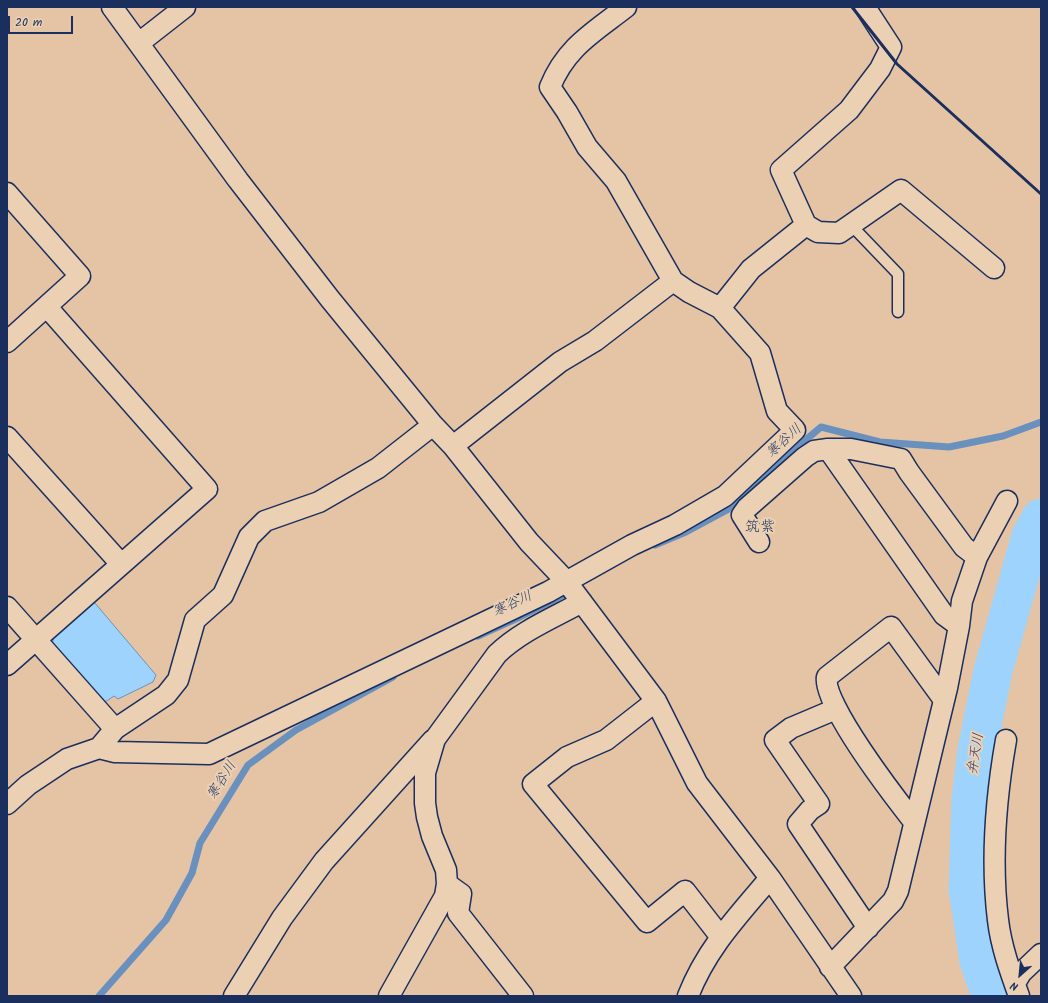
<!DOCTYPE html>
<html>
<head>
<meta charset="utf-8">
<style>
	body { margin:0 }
	#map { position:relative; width:1048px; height:1003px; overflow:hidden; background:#e5c4a6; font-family:Kalam,sans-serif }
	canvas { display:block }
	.frame { position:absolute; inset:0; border:8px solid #1b2f5e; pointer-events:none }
	.north { position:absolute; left:1000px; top:955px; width:40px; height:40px; -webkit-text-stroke:3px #ecd0b3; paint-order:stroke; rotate:207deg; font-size:11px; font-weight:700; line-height:16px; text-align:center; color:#1b2f5e }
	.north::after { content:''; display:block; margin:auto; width:14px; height:18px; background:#1b2f5e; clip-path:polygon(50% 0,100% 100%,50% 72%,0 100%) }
	.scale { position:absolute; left:8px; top:16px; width:65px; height:18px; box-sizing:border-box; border:2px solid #1b2f5e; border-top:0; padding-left:5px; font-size:12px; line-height:14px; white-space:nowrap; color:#1b2f5e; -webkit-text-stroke:3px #ecd0b3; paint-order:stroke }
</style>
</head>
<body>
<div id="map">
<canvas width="1048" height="1003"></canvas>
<div class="frame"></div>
<div class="north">N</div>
<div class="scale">20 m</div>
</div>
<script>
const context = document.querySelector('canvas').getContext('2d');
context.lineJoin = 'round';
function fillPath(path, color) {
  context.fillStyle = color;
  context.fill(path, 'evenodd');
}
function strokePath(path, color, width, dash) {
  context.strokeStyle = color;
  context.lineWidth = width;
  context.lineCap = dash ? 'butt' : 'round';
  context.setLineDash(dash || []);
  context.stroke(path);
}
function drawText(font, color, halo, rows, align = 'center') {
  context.font = font + ' Kalam,"Klee One",sans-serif';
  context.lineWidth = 4;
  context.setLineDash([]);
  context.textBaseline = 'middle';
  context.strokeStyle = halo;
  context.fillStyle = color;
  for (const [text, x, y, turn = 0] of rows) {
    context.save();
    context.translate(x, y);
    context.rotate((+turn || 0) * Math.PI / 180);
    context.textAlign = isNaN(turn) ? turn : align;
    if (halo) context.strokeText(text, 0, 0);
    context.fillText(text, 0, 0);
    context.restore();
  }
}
const water = new Path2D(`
	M94 602 156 675 153 682 118 699 114 696 105 702 52 645 54 636Z`);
fillPath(water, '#9ed3fd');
strokePath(water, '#6a91bd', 1);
strokePath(new Path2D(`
	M655 545 686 532 727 510 755 483 821 427 880 442 949 447 1003 436 1041 422
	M478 636 520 617 571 591
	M99 996 166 920 192 873 200 843 248 765 296 730 393 677`), '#6a91bd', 7);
strokePath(new Path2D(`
	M991 996 979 961 968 889 971 799 977 750 993 671 1031 536 1041 518`), '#9ed3fd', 39);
const lane = new Path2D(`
	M851 225 898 274V312`);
const street = new Path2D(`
	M112 7 238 180 330 299 433 425 453 446 529 542 566 581 656 701 697 783 770 878 851 996
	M865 7 891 47 880 69 849 110 781 170 806 225 818 232 839 233 901 190 994 268
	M139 43 185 7
	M7 193 80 276 7 342
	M720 308 751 269 806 225
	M7 437 121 564
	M453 446 560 362 595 341 673 281
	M759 542 742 515 747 508 805 457 814 451 828 449
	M977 557 1007 501
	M7 607 115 729
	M7 665 207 489 47 307
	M656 701 606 740 567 757 533 784 647 922 685 891 720 936
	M836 709 791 728 775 740 819 804 810 810 798 824 868 928
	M1006 740C996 797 991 863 998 920 1001 946 1010 971 1019 996
	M99 748 115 752 209 754 548 592 632 545 675 525 725 496 795 430 777 411 760 353 720 308 689 292 673 281 616 181 587 147 567 112 550 87C566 47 594 32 626 7
	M7 804 28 785 67 759 99 748 115 729 166 695 178 680 195 620 223 595 249 537 265 521 319 502 378 468 433 425
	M914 822C896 799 821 702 827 677L891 627 944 700
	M447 884 461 894 458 913 523 996
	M830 967 893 901 898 891 947 688 959 626 944 615 828 449H851L901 459 909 472 964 547 977 557 962 601 959 626
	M1015 983 1021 973 1041 954
	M234 996 282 918 324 861 433 740
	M389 996 445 896 447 884 446 870 432 836 427 817 425 803V773L435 739 497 654C521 631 553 618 582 602
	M688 996C707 948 737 917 770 878`);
strokePath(lane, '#1b2f5e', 13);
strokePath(street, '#1b2f5e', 23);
strokePath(lane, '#ecd0b3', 10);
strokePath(street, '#ecd0b3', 20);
strokePath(new Path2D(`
	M852 7 897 64 1041 194`), '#1b2f5e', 3);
drawText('italic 14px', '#283f6e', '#ecd0b3', [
	["寒谷川",785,442,-42],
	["寒谷川",513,605,-25],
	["弁天川",977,754,-81],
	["寒谷川",223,781,-58]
]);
drawText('15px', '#1b2f5e', '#ecd0b3', [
	["筑紫",760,528]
]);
</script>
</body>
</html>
